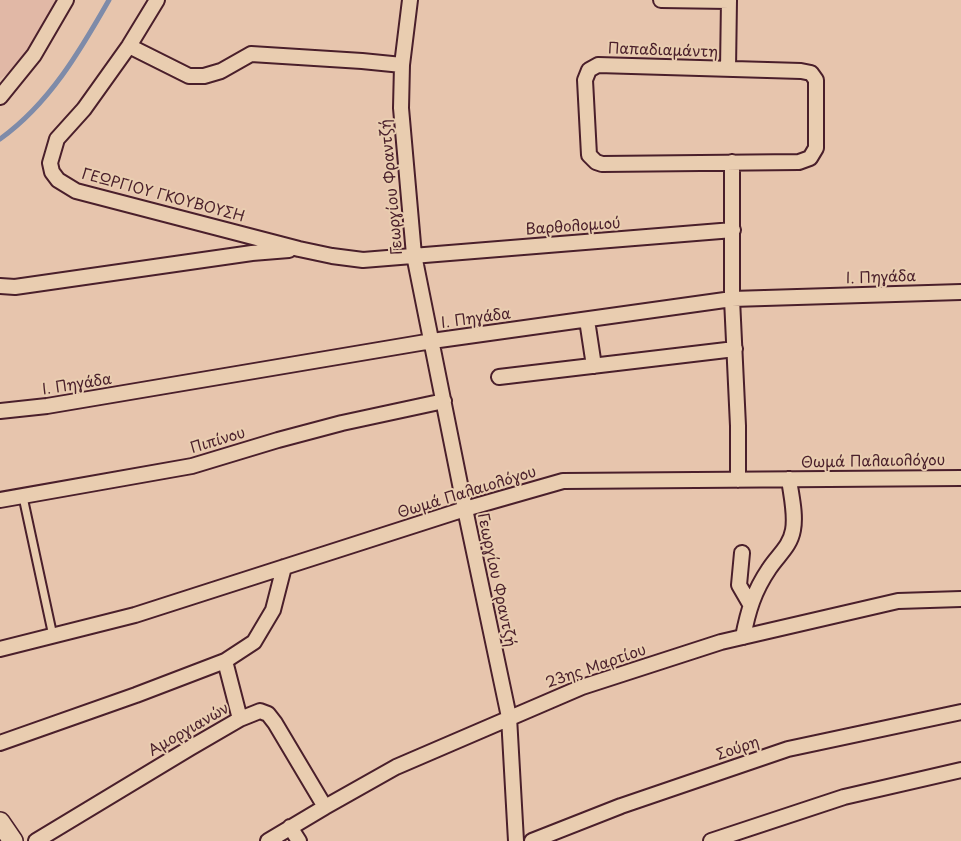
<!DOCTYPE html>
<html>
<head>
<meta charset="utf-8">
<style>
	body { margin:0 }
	canvas { display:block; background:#e7c5ad }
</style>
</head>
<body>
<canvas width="961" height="841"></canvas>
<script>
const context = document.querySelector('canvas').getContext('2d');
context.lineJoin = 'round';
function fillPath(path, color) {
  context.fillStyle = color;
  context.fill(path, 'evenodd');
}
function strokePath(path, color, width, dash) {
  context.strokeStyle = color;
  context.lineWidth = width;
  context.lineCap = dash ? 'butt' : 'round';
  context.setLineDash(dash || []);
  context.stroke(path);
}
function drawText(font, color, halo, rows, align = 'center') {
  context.font = font + ' "Playpen Sans",sans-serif';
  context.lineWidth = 4;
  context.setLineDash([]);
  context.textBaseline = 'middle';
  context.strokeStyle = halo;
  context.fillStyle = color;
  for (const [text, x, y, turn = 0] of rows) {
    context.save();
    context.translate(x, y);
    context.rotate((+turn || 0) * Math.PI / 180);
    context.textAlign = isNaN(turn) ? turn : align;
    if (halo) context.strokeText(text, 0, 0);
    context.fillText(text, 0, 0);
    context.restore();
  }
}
fillPath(new Path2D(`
	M0 0H56L22 63 0 79Z`), '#e1b8a6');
strokePath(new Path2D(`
	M0 139C49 104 80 51 109 0`), '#7e8ba9', 5);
const service = new Path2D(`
	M23 497 53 636`);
const minor = new Path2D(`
	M157 0 129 46 84 109 57 139 50 163 52 172 58 180 76 191 299 249 332 256 363 260 733 230
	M410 0 402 65 401 108 414 255 465 509 509 717 516 841
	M661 0 729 1
	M129 46 189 76H204L221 71 251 54 362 61 402 65
	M598 65 801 71 811 73 816 80V148L810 158 799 162 602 164 596 162 589 155 585 80 589 70Z
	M728 69 729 0
	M0 97 34 55 66 0
	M732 162V299L738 426V480
	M0 286 15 287 252 253 289 250
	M587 320 594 366
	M499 377 735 349
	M0 411 47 406 432 341 732 299 961 292
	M0 500 192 466 278 440 342 423 444 401
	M742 553 739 585 750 604
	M743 637C748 611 754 591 769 569 778 555 790 547 793 530 796 514 791 495 789 479
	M0 649 135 615 465 509 563 481 961 478
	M225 661 254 642 273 610 284 567
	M0 743 136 695 225 661 240 719
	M290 827 299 841
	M36 841 190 748 240 719 260 711 268 714 275 723 325 807
	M268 841 325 807 396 767 582 687 721 642 898 601 961 599
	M532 841 621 806 788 749 961 712
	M711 841 844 797 961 770`);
const secondary = new Path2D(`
	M0 822 13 841`);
strokePath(service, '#4a1f2b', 11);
strokePath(minor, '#4a1f2b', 18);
strokePath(secondary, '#4a1f2b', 22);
strokePath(service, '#e9cdb0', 7);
strokePath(minor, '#e9cdb0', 14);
strokePath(secondary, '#e9cdb0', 19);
drawText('15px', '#4a1f2b', '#e9cdb0', [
	["Παπαδιαμάντη",663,51,2],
	["Γεωργίου Φραντζή",392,187,-95],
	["ΓΕΩΡΓΙΟΥ ΓΚΟΥΒΟΥΣΗ",163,196,15],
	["Βαρθολομιού",573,227,-4],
	["Ι. Πηγάδα",881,278,-2],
	["Ι. Πηγάδα",476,319,-8],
	["Ι. Πηγάδα",77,385,-9],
	["Πιπίνου",218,441,-17],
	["Θωμά Παλαιολόγου",873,462,-1],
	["Θωμά Παλαιολόγου",467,493,-17],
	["Γεωργίου Φραντζή",496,580,78],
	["23ης Μαρτίου",596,667,-19],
	["Αμοργιανών",189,730,-30],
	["Σούρη",738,749,-19]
]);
</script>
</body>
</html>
